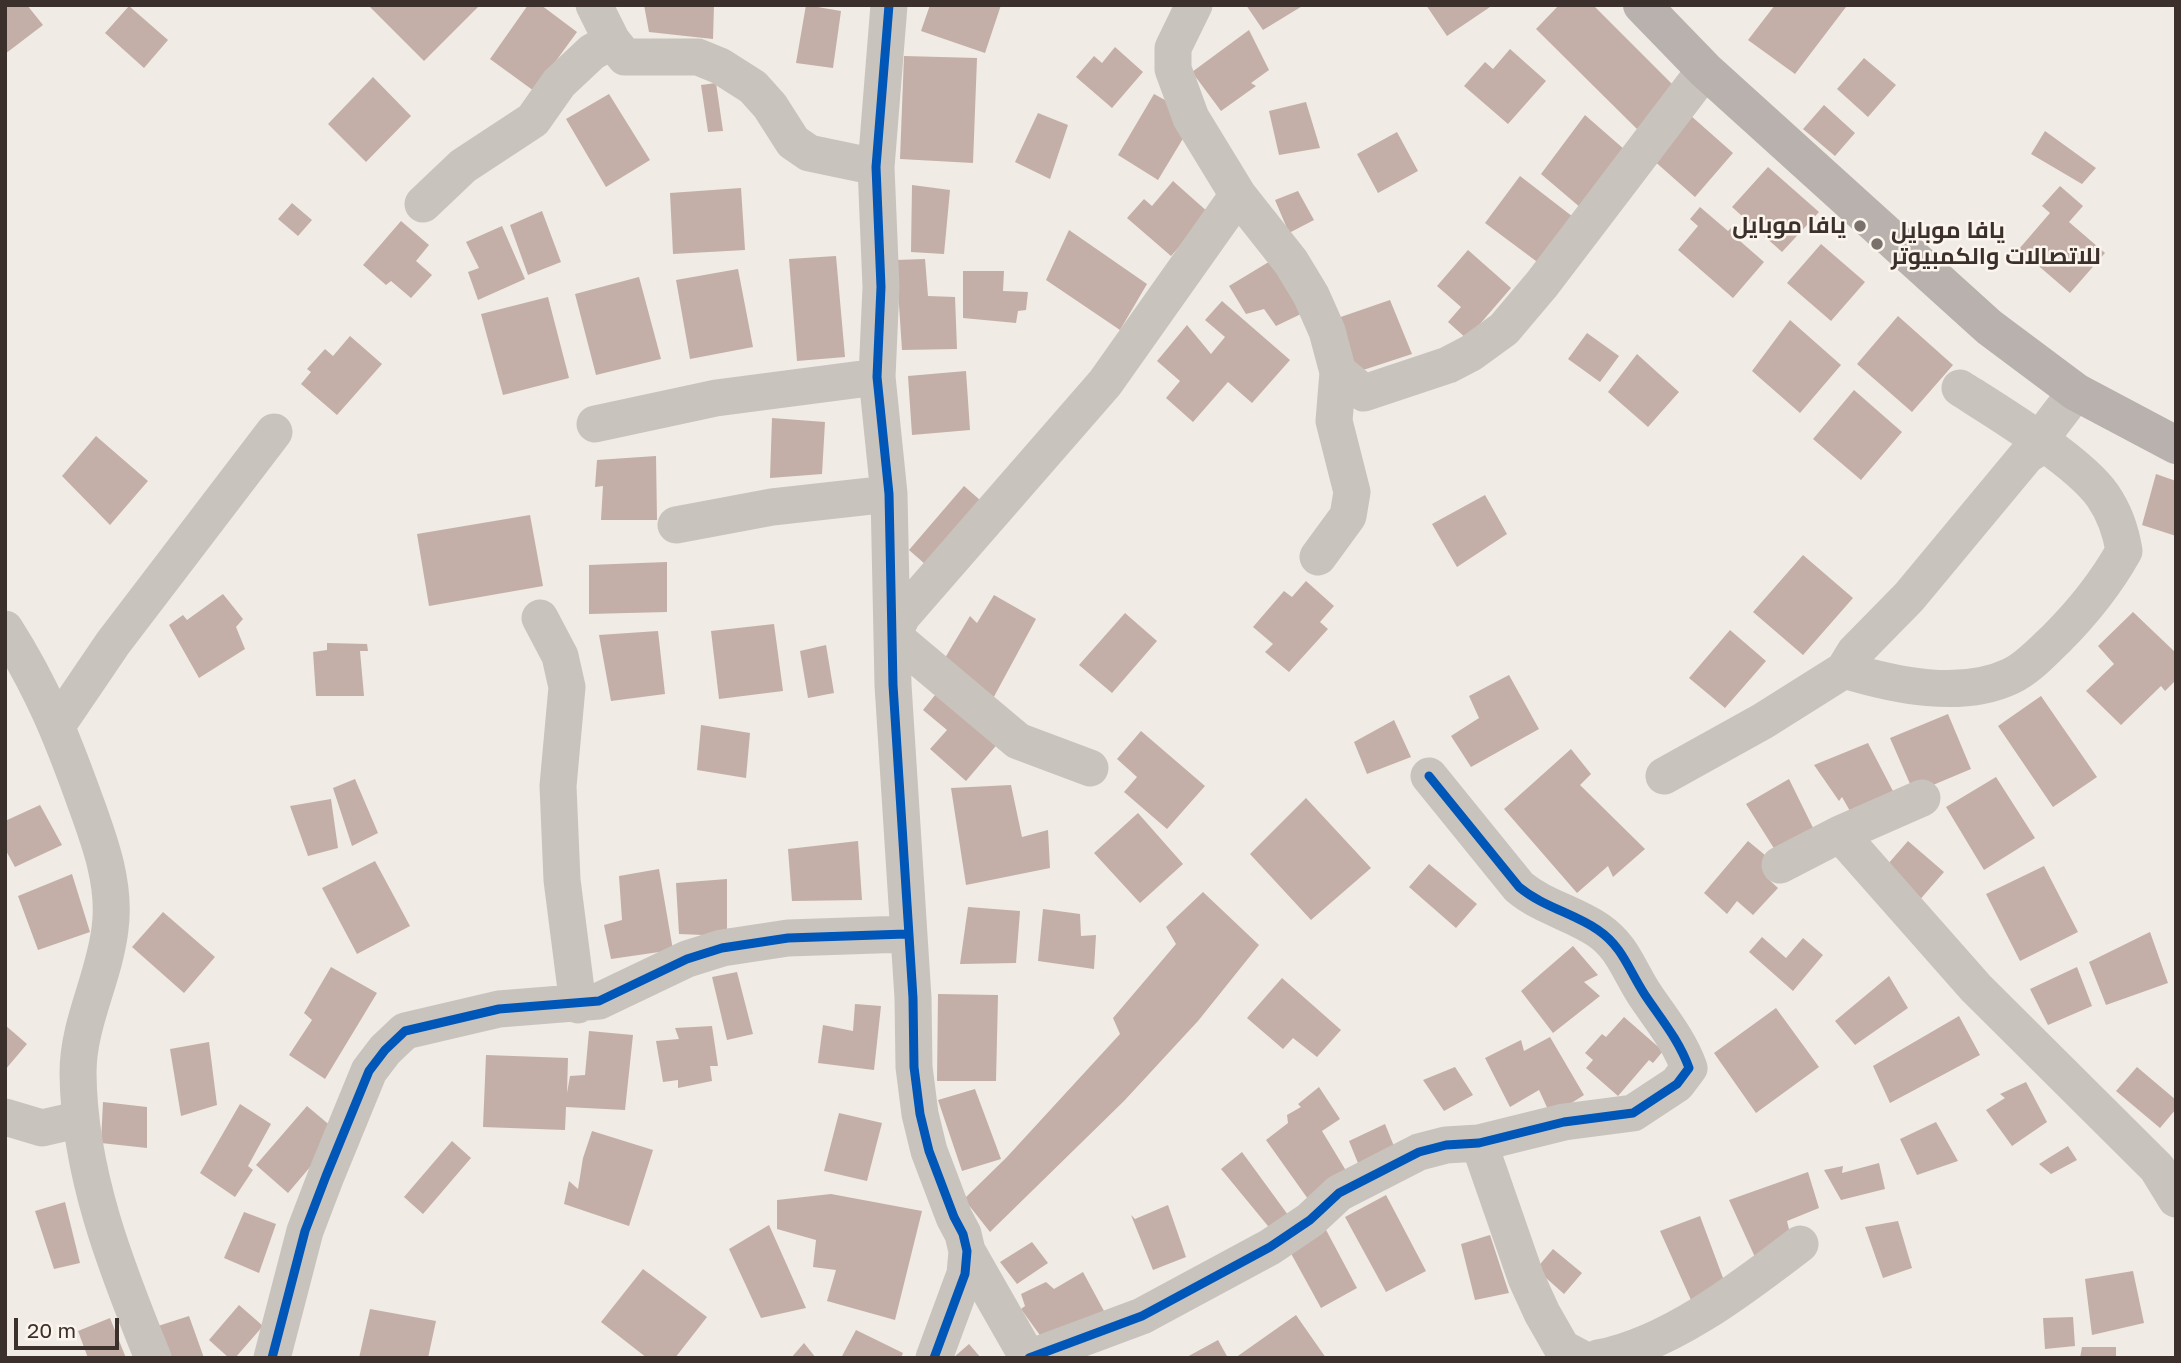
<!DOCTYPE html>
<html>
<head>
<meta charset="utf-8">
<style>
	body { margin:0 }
	#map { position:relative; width:2181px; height:1363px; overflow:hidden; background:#f0ebe5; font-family:"Golos Text",sans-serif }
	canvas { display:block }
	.frame { position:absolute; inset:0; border:7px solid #3b302b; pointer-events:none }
	.scale { position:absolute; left:14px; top:1318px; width:105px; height:32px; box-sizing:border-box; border:4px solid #3b302b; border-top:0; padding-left:9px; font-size:21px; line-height:24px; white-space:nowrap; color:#3b302b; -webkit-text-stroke:5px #fbf5ee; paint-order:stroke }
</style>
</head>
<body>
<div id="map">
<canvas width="2181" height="1363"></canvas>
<div class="frame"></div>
<div class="scale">20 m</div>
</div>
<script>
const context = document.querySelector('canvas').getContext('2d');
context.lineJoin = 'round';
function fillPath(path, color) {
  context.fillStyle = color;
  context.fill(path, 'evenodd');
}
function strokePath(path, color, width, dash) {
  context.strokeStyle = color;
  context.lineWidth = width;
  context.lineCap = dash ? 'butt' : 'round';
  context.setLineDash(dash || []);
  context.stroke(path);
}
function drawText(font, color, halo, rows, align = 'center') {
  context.font = font + ' "Golos Text",Cairo,sans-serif';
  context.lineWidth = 5;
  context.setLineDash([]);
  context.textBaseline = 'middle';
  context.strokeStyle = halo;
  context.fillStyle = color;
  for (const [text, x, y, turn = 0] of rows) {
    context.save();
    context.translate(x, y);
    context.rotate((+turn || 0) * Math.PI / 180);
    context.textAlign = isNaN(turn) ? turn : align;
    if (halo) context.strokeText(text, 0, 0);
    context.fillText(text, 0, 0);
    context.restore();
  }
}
fillPath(new Path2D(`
	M5 5H27L43 25 5 54Z
	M368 5H480L424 61Z
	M528 5H541L577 32 534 91 490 59Z
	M644 5H714L713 39 649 32Z
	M806 5 841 11 833 68 796 63Z
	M930 5H1001L985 53 921 31Z
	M1246 5H1304L1263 30Z
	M1426 5H1493L1447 36Z
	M1559 5H1593L1677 89 1637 129 1536 29Z
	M1775 5 1846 7 1795 74 1748 40Z
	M129 6 168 40 144 68 105 33Z
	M1249 30 1269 70 1251 83 1256 86 1221 111 1192 72Z
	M1115 47 1143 72 1112 108 1076 77 1094 56 1102 63Z
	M1510 49 1546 81 1508 124 1464 86 1485 62 1493 69Z
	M904 56 977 58 973 163 900 159Z
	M1864 58 1896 85 1868 117 1837 89Z
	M373 77 411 116 366 162 328 124Z
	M716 83 723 131 708 132 701 85Z
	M609 94 650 160 606 187 566 119Z
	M1154 94 1196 117 1158 180 1118 155Z
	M1306 102 1320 148 1279 155 1269 111Z
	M1824 105 1855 133 1835 156 1803 129Z
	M1038 113 1068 125 1050 179 1015 162Z
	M1585 115 1625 150 1581 208 1541 174Z
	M1690 115 1733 153 1695 197 1652 159Z
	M2045 131 2096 168 2082 184 2031 154Z
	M1397 132 1418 171 1378 193 1357 154Z
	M1768 167 1819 212 1782 252 1732 207Z
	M1520 176 1577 220 1540 264 1485 223Z
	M1173 181 1209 213 1171 256 1127 218 1144 199 1152 206Z
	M912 185 950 190 944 254 911 252Z
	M2060 186 2083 206 2069 222 2105 253 2070 293 2019 249 2050 213 2042 206Z
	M741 188 745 250 673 254 670 193Z
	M1298 191 1314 220 1289 233 1275 200Z
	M292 203 312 220 298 236 278 219Z
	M1700 207 1728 231 1731 228 1743 238 1740 241 1764 262 1733 298 1678 250 1698 226 1690 219Z
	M542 211 561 262 528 275 510 225Z
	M401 221 429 245 416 261 432 275 411 298 391 281 386 285 363 265Z
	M502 226 525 279 478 300 468 272 479 268 466 242Z
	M1069 230 1147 284 1120 330 1046 280Z
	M1821 244 1865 282 1831 321 1787 283Z
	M1468 250 1511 288 1467 339 1448 322 1461 307 1437 286Z
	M836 256 845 357 797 361 789 259Z
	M925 259 928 296 955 297 957 349 902 350 896 260Z
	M1272 260 1301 314 1276 326 1264 309 1246 314 1229 286Z
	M738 269 753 347 690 359 676 280Z
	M963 271H1004L1003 291 1028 292 1026 310 1018 311 1016 323 963 318Z
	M639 277 661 359 596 375 575 294Z
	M548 297 569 378 503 395 481 314Z
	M1390 300 1412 354 1354 373 1332 320Z
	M1222 301 1290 360 1252 403 1228 382 1193 422 1166 398 1180 381 1157 361 1187 325 1211 354 1225 337 1205 320Z
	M1898 316 1953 365 1912 412 1857 364Z
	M1790 320 1841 365 1800 413 1752 371Z
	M1587 333 1619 356 1600 382 1568 359Z
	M350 336 382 364 337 415 301 384 311 372 307 369 325 349 333 356Z
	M1637 354 1679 392 1648 427 1608 392Z
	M966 371 970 430 912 435 908 376Z
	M1854 390 1902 432 1861 480 1813 439Z
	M772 418 825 422 822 474 770 478Z
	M96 436 148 481 110 525 62 476Z
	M656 456 657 520H601L603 486 595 487 597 460Z
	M2156 474 2176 481V536L2142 525Z
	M964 486 988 507 933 571 909 550Z
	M1485 495 1507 534 1457 567 1432 524Z
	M530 515 543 586 429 606 417 534Z
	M1803 555 1853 598 1803 655 1753 612Z
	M667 562V612L589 614V565Z
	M1306 581 1334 606 1320 622 1328 629 1289 672 1265 652 1273 644 1253 627 1284 591 1292 597Z
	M223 594 243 619 236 627 245 649 199 678 169 625 183 615 187 620Z
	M994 595 1036 619 990 704 942 663 970 616 977 623Z
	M2133 612 2176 653V680L2165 691 2161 686 2121 725 2086 691 2114 664 2098 646Z
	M1125 613 1157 641 1112 693 1079 665Z
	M774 624 783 691 719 699 711 631Z
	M1730 630 1766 661 1725 708 1689 678Z
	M658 631 665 694 611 701 599 635Z
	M327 643 367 644 368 651H360L364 696H316L313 652 327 650Z
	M826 645 834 693 808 698 800 651Z
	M1509 675 1539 729 1471 767 1451 736 1479 718 1469 696Z
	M940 689 1000 741 966 781 930 749 947 730 923 710Z
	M2041 696 2097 777 2053 807 1998 726Z
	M1948 714 1971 769 1914 793 1890 738Z
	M1394 720 1411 757 1367 774 1354 742Z
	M701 725 750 733 746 778 697 770Z
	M1141 731 1205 786 1167 829 1124 792 1137 777 1117 759Z
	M1868 743 1894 793 1850 811 1842 797 1839 801 1814 765Z
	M1571 749 1591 774 1580 785 1645 849 1613 877 1608 866 1577 893 1504 809Z
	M1996 777 2035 838 1984 870 1946 807Z
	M355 779 378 833 352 846 333 788Z
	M1789 779 1819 840 1802 852 1793 838 1775 850 1746 804Z
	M1011 785 1022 837 1048 830 1050 868 966 885 951 788Z
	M1306 798 1371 868 1311 920 1250 854Z
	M331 799 338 848 308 856 290 806Z
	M40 805 62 845 15 867 5 849V821Z
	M1138 813 1183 864 1140 903 1094 853Z
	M858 841 862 900 792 901 788 849Z
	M1748 841 1777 865 1766 877 1778 888 1753 915 1737 901 1727 914 1704 893Z
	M1908 841 1944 872 1917 903 1881 872Z
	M375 861 410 926 357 954 322 888Z
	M1429 864 1477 904 1456 928 1409 887Z
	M2044 866 2078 932 2020 961 1986 894Z
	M659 869 673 950 611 959 604 925 622 920 619 876Z
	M72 874 90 932 38 950 18 896Z
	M727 879V936L679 934 676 883Z
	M1203 892 1259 945 1198 1021 1124 1101 990 1232 964 1199 1006 1158 1120 1034 1113 1018 1176 944 1166 927Z
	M968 907 1020 911 1016 963 960 964Z
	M1043 909 1080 914 1081 936 1096 935 1094 969 1038 961Z
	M163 912 215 957 184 993 132 947Z
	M2150 932 2168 983 2106 1005 2089 962Z
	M1762 937 1786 958 1803 938 1823 955 1793 991 1749 952Z
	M1573 946 1598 975 1584 982 1600 996 1553 1033 1521 991Z
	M331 967 377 993 325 1079 289 1055 312 1020 304 1013Z
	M2077 967 2092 1006 2048 1025 2030 989Z
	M737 972 753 1034 727 1040 712 977Z
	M1889 976 1908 1008 1855 1045 1835 1021Z
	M1282 978 1341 1030 1317 1057 1293 1038 1283 1049 1247 1018Z
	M938 994 998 995 996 1081H937Z
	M855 1004 881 1006 874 1070 818 1063 823 1025 853 1031Z
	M1776 1008 1819 1067 1756 1113 1714 1053Z
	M1959 1016 1980 1055 1890 1103 1873 1066Z
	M1624 1017 1663 1051 1653 1063 1649 1060 1618 1096 1586 1068 1593 1060 1585 1053 1602 1034 1606 1037Z
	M5 1025 27 1044 5 1070Z
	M712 1026 718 1066H710L712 1081 678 1088V1080L663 1082 656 1041 679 1039 675 1028Z
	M589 1031 633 1035 625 1110 566 1107 565 1130 483 1127 486 1055 568 1058 567 1093 570 1076 585 1075Z
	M1550 1037 1584 1095 1551 1116 1539 1090 1510 1107 1485 1058 1521 1040 1524 1051Z
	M209 1042 217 1105 181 1116 170 1049Z
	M1455 1067 1473 1095 1444 1111 1423 1080Z
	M2137 1067 2176 1100V1109L2160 1128 2116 1091Z
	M2026 1082 2047 1122 2012 1146 1986 1110 2005 1098 2000 1094Z
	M1319 1087 1340 1119 1322 1131 1348 1174 1313 1206 1266 1140 1288 1123 1287 1115 1301 1107 1298 1104Z
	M975 1089 1001 1159 962 1171 938 1100Z
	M103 1102 147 1107V1148L101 1143Z
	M240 1104 271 1124 248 1166 253 1170 235 1197 200 1173Z
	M307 1106 339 1133 288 1193 256 1165Z
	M839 1113 882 1123 867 1181 824 1171Z
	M1936 1122 1958 1161 1917 1175 1900 1139Z
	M1385 1124 1398 1156 1362 1173 1349 1141Z
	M592 1131 653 1150 629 1226 564 1204 569 1181 578 1189 583 1158Z
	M452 1141 471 1158 423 1214 404 1197Z
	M2068 1146 2077 1160 2051 1174 2039 1164Z
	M1242 1152 1299 1230 1282 1243 1221 1169Z
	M1879 1163 1885 1189 1841 1200 1824 1170 1843 1166 1842 1173Z
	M1808 1172 1819 1208 1787 1221 1796 1258 1760 1268 1729 1200Z
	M831 1194 922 1211 895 1320 827 1301 836 1270 813 1267 816 1240 777 1229V1200Z
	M1386 1195 1426 1271 1386 1292 1345 1217Z
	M65 1202 80 1263 54 1269 35 1211Z
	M1168 1205 1186 1257 1153 1270 1131 1215 1135 1219Z
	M244 1212 276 1224 259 1273 224 1258Z
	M1700 1216 1723 1278 1731 1285 1691 1300 1660 1231Z
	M1898 1221 1912 1268 1883 1278 1865 1227Z
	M769 1225 806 1308 761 1318 729 1249Z
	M1325 1228 1357 1288 1321 1308 1288 1248Z
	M1490 1235 1509 1293 1475 1300 1461 1244Z
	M1032 1242 1048 1263 1017 1284 1000 1262Z
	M1553 1249 1582 1273 1564 1294 1536 1269Z
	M643 1269 707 1317 675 1358H647L601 1322Z
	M2133 1271 2144 1323 2092 1335 2085 1279Z
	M1083 1272 1104 1311 1047 1345 1021 1309 1025 1306 1021 1294 1046 1282 1054 1289Z
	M239 1305 263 1326 235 1358H229L209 1340Z
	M370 1309 436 1321 428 1358H359Z
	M1296 1315 1326 1358H1235Z
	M189 1316 204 1358H171L158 1326Z
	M2073 1317 2075 1346 2045 1349 2043 1318Z
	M110 1318 126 1358H88L78 1331Z
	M856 1330 903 1353 901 1358H841Z
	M1218 1340 1228 1358H1185Z
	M804 1343 816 1358H791Z
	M969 1344 981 1358H953Z
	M2082 1347H2116V1358H2080Z`), '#c3afa7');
strokePath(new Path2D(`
	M594 5 612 41 625 57H698L720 66 753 87 770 106 793 142 809 153 876 167
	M889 5 876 167 881 287 877 377 889 494 893 685 913 998 914 1067 920 1114 929 1151 954 1217 963 1234 967 1251 965 1274 934 1358
	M1194 5 1173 48V69L1191 118 1238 195 1291 262 1311 295 1327 331 1338 372 1334 421 1352 492 1348 516 1318 557
	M423 204 463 166 533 120 559 83 592 52 612 41
	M1338 372 1364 393 1448 365 1471 353 1504 329 1542 284 1705 70
	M595 424 716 398 877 377
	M676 525 772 507 889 494
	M540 618 560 656 567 687 558 786 562 880 578 1005
	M5 629C42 687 62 737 85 801 100 842 116 885 110 929 104 979 78 1023 78 1073 79 1173 116 1267 153 1358
	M893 636 902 616 1105 383 1238 195
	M893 636 1018 741 1090 768
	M1844 670C1894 685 1961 700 2011 676 2028 668 2042 652 2056 639 2084 611 2105 585 2124 551 2121 532 2114 512 2103 496 2079 461 1996 411 1960 388
	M58 724 113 643 274 432
	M1664 776 1763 721 1844 670 1855 652 1909 597 2027 455 2043 445 2050 426 2076 392
	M1840 834 1976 988 2157 1168 2176 1199
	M1780 865 1840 834 1922 798
	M5 1117 42 1128 81 1119
	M1479 1143 1526 1278 1542 1313 1562 1348 1581 1358
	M967 1251 1028 1358
	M272 1358 305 1231 326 1176 369 1071 385 1050 405 1031 499 1009 599 1001 687 959 722 948 788 938 906 934
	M1029 1358 1142 1316 1270 1247 1310 1220 1339 1193 1419 1152 1446 1145 1479 1143 1564 1122 1633 1113 1677 1084 1689 1068C1679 1040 1661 1019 1645 995 1629 971 1623 947 1598 930 1573 913 1543 907 1519 887L1429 776
	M1598 1358C1669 1345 1744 1287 1800 1244`), '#c9c3be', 37);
strokePath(new Path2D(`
	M1642 5 1705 70 1989 327 2076 392 2176 445`), '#b8b1ad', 38);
strokePath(new Path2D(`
	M889 5 876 167 881 287 877 377 889 494 893 685 913 998 914 1067 920 1114 929 1151 954 1217 963 1234 967 1251 965 1274 934 1358
	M272 1358 305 1231 326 1176 369 1071 385 1050 405 1031 499 1009 599 1001 687 959 722 948 788 938 906 934
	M1029 1358 1142 1316 1270 1247 1310 1220 1339 1193 1419 1152 1446 1145 1479 1143 1564 1122 1633 1113 1677 1084 1689 1068C1679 1040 1661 1019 1645 995 1629 971 1623 947 1598 930 1573 913 1543 907 1519 887L1429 776`), '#0057b8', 9);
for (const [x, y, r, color] of [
	[1860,226,7,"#7a716c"],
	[1877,244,7,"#7a716c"]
]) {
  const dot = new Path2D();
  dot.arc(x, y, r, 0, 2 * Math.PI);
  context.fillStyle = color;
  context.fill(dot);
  strokePath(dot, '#fbf5ee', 2.5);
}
drawText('bold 23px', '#3b302b', '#fbf5ee', [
	["يافا موبايل",1846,226],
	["يافا موبايل",1891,231,"left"],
	["للاتصالات والكمبيوتر",1891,257,"left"]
], 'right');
</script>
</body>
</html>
